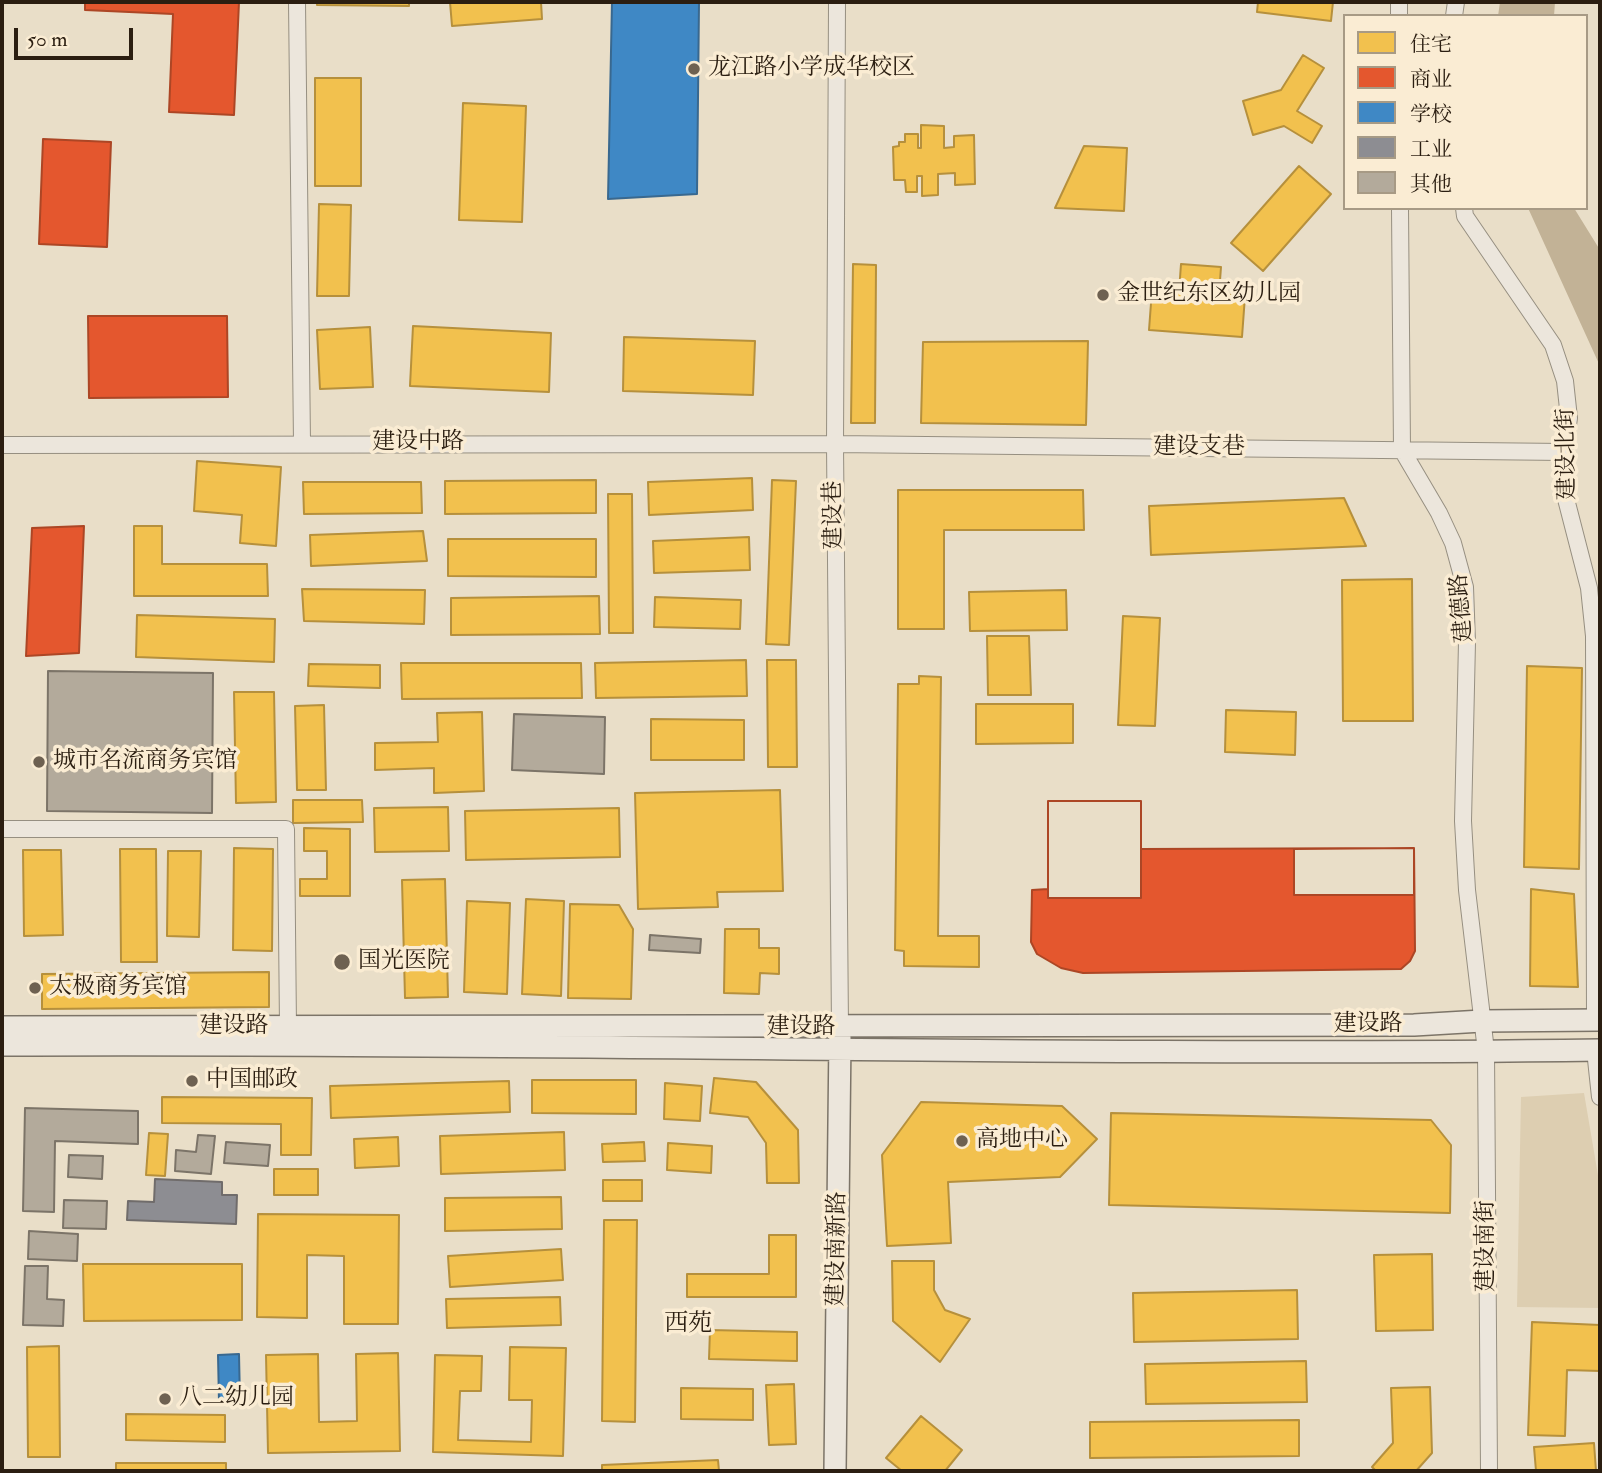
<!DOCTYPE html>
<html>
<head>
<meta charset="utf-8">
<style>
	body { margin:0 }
	#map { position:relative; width:1602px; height:1473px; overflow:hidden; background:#e9dec8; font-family:"IM FELL Double Pica","Noto Serif SC",serif }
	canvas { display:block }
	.frame { position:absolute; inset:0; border:4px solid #2b1e11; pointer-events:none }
	.legend { position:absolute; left:1343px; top:14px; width:245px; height:196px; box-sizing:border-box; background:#faecd3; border:2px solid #a79a85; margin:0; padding:9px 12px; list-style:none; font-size:21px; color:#2b1e11 }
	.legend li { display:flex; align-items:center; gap:14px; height:35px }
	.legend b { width:35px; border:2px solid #a79a85 }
	.scale { position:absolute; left:14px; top:28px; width:119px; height:32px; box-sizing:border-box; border:4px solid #2b1e11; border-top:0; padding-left:9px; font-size:21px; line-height:24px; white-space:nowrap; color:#2b1e11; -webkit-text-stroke:5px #faecd3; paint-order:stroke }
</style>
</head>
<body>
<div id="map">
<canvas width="1602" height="1473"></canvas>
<div class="frame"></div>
<ul class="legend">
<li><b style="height:19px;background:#f2c14e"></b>住宅</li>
<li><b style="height:19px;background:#e4572e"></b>商业</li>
<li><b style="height:19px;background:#3f88c5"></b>学校</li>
<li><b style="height:19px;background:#8d8d92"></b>工业</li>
<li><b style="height:19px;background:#b3aa9b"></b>其他</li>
</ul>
<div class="scale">50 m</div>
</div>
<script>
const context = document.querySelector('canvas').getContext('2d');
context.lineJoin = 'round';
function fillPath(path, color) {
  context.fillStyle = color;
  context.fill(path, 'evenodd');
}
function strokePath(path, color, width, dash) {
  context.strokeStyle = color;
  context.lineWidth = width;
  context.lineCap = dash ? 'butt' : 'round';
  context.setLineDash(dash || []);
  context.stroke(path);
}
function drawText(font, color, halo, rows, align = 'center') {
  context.font = font + ' "IM FELL Double Pica","Noto Serif SC",serif';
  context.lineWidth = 7;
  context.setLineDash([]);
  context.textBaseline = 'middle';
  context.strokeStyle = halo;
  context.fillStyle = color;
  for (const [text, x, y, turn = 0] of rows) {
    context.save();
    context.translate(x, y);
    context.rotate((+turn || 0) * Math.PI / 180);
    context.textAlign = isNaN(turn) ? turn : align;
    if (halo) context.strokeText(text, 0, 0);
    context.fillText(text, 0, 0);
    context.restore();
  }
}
fillPath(new Path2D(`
	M1584 1093 1600 1187V1308L1517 1307 1521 1097Z`), '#ddceb1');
fillPath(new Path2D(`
	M1500 2H1555L1554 16H1498Z
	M1528 208H1574L1600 250V366Z`), '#c2b296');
const homes = new Path2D(`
	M317 2H409V6L317 5Z
	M450 2H541L542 19 452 26Z
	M1258 2H1333L1331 21 1257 12Z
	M1303 55 1324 68 1297 111 1322 126 1312 143 1284 126 1253 135 1243 101 1281 90Z
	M315 78H361V186H315Z
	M463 103 526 106 522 222 459 220Z
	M921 125 944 126V148L954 147V136L974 135 975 184 955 185V173L938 174V195L922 196V176H917V192H906L905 180H894L893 147 899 146V142H905V134H918V148H921Z
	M1084 146 1127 148 1124 211 1055 208Z
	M1299 166 1331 194 1263 271 1231 243Z
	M319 204 351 205 349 296H317Z
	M853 264 876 265 875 423H851Z
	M1181 264 1221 267 1219 294 1245 296 1242 337 1149 330 1152 290 1179 292Z
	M413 326 551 333 549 392 410 386Z
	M370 327 373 387 320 389 317 330Z
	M624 337 755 341 753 395 623 391Z
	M1088 341 1086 425 921 423 923 342Z
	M197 461 281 467 276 546 240 543 242 515 194 511Z
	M752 478 753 510 649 515 648 482Z
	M596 480V513L445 514V481Z
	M772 480 796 481 789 645 766 644Z
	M303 482H421L422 513 304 514Z
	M898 490H1083L1084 530H944V629H898Z
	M608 494H632L633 633H609Z
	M1344 498 1366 546 1151 555 1149 506Z
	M134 526H162V564H267L268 596H134Z
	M423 531 427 561 311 566 310 535Z
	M749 537 750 570 654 573 653 541Z
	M448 539H596V577L448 576Z
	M1412 579 1413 721H1343L1342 580Z
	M302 589 425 590 424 624 304 621Z
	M1066 590 1067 630 970 631 969 592Z
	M599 596 600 634 451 635V598Z
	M655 597 741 600 740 629 654 627Z
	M137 615 275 619 274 662 136 657Z
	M1123 616 1160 618 1155 726 1118 725Z
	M987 636H1029L1031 695H988Z
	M746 660 747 696 596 698 595 663Z
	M767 660H796L797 767H768Z
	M401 663H581L582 698 402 699Z
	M309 664 380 665V688L308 686Z
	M1527 666 1582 668 1579 869 1524 867Z
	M919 676 941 677 938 936H979V967L904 966V951L895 950 898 684H919Z
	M234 692H274L276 802 236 803Z
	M976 704H1073V743L976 744Z
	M324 705 326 790H297L295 706Z
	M1226 710 1296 712 1295 755 1225 752Z
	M482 712 484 791 434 793V768L375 770V743L438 742 437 713Z
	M651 719 744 720V760H651Z
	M780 790 783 891 717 892 718 907 638 909 635 793Z
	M293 800H362L363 822 293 823Z
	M448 807 449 851 375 852 374 808Z
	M619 808 620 857 466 860 465 811Z
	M304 828 350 829V896H300V879H327V851H304Z
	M234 848 273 849 272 951 233 950Z
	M120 849H156L157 962H121Z
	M23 850H61L63 935 24 936Z
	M168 851H201L199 937 167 936Z
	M445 879 448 997 405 998 402 880Z
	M1531 889 1574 894 1578 987 1530 986Z
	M526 899 564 901 561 996 522 994Z
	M467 901 510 903 507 994 464 992Z
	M570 904 619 905 633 929 631 999 568 998Z
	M725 929H759V948H779V974L760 973 759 994 724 993Z
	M269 972V1007L42 1009V974Z
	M714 1078 756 1082 798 1130 799 1183H767L766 1143 748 1117 710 1113Z
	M532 1080H636V1114L532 1113Z
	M509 1081 510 1112 331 1118 330 1086Z
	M665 1083 702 1086 700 1121 664 1119Z
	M162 1097 312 1098 311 1155H281V1124L162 1123Z
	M921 1102 1062 1106 1097 1139 1060 1177 948 1182 951 1243 887 1246 882 1155Z
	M1111 1113 1431 1120 1451 1145 1450 1213 1109 1205Z
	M564 1132 565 1170 441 1174 440 1136Z
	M149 1133 168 1134 165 1176 146 1175Z
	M398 1137 399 1166 355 1168 354 1139Z
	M644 1142 645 1161 603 1162 602 1144Z
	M668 1143 712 1146 711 1173 667 1170Z
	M274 1169H318V1195H274Z
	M603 1180H642V1201H603Z
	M561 1197 562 1229 445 1231V1198Z
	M258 1214 399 1215 398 1324H344V1256L307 1255V1318L257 1317Z
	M604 1220H637L635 1422 602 1421Z
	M769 1235H796V1297H687V1274H769Z
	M561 1249 563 1280 450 1287 448 1256Z
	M1432 1254 1433 1330 1376 1331 1374 1255Z
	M892 1261H934V1290L945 1310 970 1319 940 1362 893 1321Z
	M83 1264H242V1320L84 1321Z
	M1297 1290 1298 1339 1134 1342 1133 1293Z
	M560 1297 561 1325 447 1328 446 1299Z
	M1532 1322 1600 1325V1371L1567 1370 1565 1436 1528 1435Z
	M710 1330 797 1332V1361L709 1359Z
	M59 1346 60 1457H28L27 1347Z
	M510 1347 566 1348 563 1456 433 1452 435 1355 482 1356 481 1391H460L458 1440 531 1442 532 1400H509Z
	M398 1353 400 1451 268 1453 266 1355 318 1354 319 1422 357 1421 356 1354Z
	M1306 1361 1307 1402 1146 1404 1145 1364Z
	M794 1384 796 1444 769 1445 766 1385Z
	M1430 1387 1432 1453 1416 1471H1376L1372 1467 1393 1443 1391 1388Z
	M681 1388 753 1389V1420L681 1419Z
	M126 1414 225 1415V1442L126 1440Z
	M921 1416 962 1450 945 1471H902L886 1458Z
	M1299 1420V1456L1090 1458V1422Z
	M1594 1443 1596 1471H1536L1534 1447Z
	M718 1460 719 1471H602V1465Z
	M116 1463H226V1471H116Z`);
fillPath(homes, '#f2c14e');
strokePath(homes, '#b6903c', 2);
const shops = new Path2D(`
	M85 2H239L234 115 169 112 173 14 85 10Z
	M43 139 111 142 107 247 39 244Z
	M88 316H227L228 397 89 398Z
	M84 526 79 653 26 656 32 528Z
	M1048 801H1141V849L1414 848 1415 951 1410 961 1401 969 1083 973 1061 968 1037 954 1031 942 1032 890 1048 889Z
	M1048 801H1141V898H1048Z
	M1414 848V895H1294V849Z`);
fillPath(shops, '#e4572e');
strokePath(shops, '#ac4625', 2);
const schools = new Path2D(`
	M612 2H699L697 194 608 199Z
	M239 1354 240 1401 219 1402 218 1355Z`);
fillPath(schools, '#3f88c5');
strokePath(schools, '#39688f', 2);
const industry = new Path2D(`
	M155 1179 222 1182V1195H237L236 1224 127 1220 128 1201 154 1202Z`);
fillPath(industry, '#8d8d92');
strokePath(industry, '#706c6b', 2);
const building = new Path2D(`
	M48 671 213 673 212 813 47 811Z
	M514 714 605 717 604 774 512 770Z
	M650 935 701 939 700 953 649 950Z
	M25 1108 138 1111V1144L55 1141 54 1212 23 1211Z
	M198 1135 215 1136 211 1174 175 1171 176 1150 196 1152Z
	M226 1142 270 1145 268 1166 224 1163Z
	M69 1155 103 1156 102 1179 68 1177Z
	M64 1200 107 1201 106 1229 63 1228Z
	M29 1231 78 1234 77 1261 28 1259Z
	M25 1266H48L47 1299 64 1300 63 1326 23 1325Z`);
fillPath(building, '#b3aa9b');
strokePath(building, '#7c7468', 2);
const street = new Path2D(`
	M297 2 302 443
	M837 2 835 444 840 1028
	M1399 2V16
	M1454 16 1456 2
	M1400 208 1402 450 1439 513 1453 543 1465 587 1467 642 1463 821 1467 890 1486 1051 1489 1471
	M1464 208 1465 216 1553 345 1565 381 1569 418 1564 452 1566 499 1589 588 1594 636 1595 1020
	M2 445 835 444 1564 452
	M2 829H286L288 1027
	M1595 1050 1600 1097`);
const secondary = new Path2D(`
	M2 1027 1414 1025 1482 1021 1600 1020
	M2 1045C535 1042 1067 1057 1600 1050
	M835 1471 840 1037`);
strokePath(street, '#968f81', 18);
strokePath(secondary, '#7c7468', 24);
strokePath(street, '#ece6dc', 16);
strokePath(secondary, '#ece6dc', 21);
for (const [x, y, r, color] of [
	[694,69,7,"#6e6151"],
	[1103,295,7,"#6e6151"],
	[39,762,7,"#6e6151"],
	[342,962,9,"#6e6151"],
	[35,988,7,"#6e6151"],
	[192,1081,7,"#6e6151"],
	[962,1141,7,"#6e6151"],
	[165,1399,7,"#6e6151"]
]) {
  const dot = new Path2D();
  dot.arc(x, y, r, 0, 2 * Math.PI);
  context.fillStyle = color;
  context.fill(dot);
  strokePath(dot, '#faecd3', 2.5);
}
drawText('23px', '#2b1e11', '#faecd3', [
	["龙江路小学成华校区",708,69],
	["金世纪东区幼儿园",1117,295],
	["城市名流商务宾馆",53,762],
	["国光医院",358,962],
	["太极商务宾馆",49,988],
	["中国邮政",206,1081],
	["高地中心",976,1141],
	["八二幼儿园",179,1399]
], 'left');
drawText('23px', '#2b1e11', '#faecd3', [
	["建设中路",418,443],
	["建设支巷",1199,448],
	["建设北街",1568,454,-91],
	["建设巷",835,515,-91],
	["建德路",1463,608,-95],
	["建设路",1368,1025],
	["建设路",234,1027],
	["建设路",801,1028],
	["建设南街",1487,1246,-90],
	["建设南新路",838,1249,-89]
]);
drawText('24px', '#2b1e11', '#faecd3', [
	["西苑",688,1325]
]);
</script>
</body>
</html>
